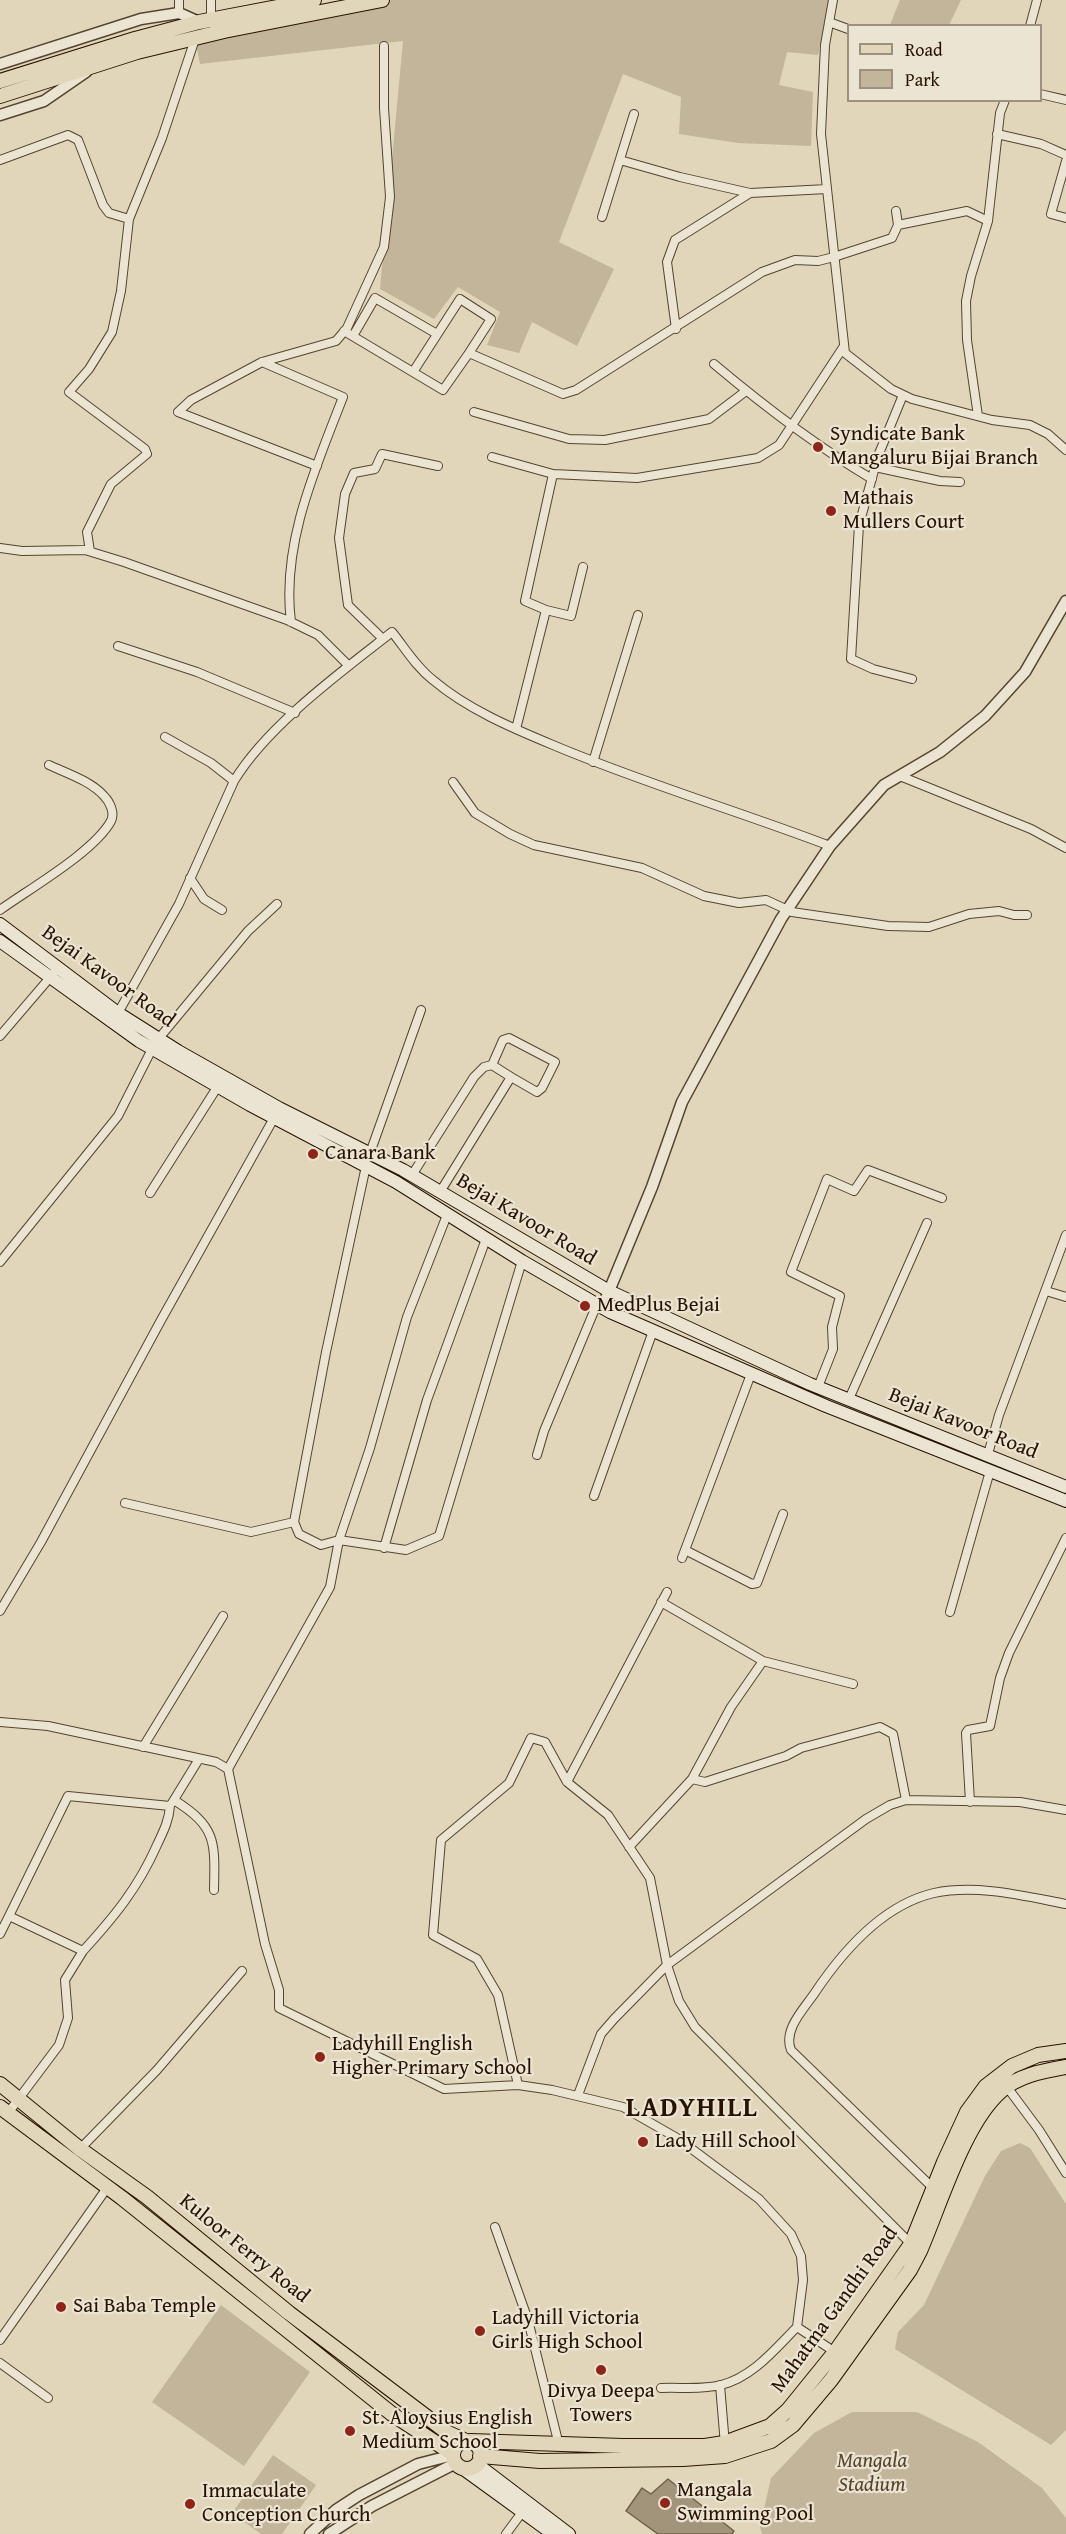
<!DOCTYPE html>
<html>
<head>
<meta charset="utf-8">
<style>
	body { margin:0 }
	#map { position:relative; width:1066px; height:2534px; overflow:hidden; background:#e1d6ba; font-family:"Gentium Book Plus",serif }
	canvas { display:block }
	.legend { position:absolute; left:847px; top:24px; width:195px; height:78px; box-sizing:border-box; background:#ece4d2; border:2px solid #9e907e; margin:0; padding:8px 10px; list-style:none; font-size:18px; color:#281300 }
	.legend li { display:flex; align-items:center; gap:12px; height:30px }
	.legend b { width:30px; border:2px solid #9e907e }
</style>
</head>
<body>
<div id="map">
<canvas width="1066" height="2534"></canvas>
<ul class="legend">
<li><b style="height:8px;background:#e1d6ba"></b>Road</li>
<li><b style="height:16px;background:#c2b59a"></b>Park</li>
</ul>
</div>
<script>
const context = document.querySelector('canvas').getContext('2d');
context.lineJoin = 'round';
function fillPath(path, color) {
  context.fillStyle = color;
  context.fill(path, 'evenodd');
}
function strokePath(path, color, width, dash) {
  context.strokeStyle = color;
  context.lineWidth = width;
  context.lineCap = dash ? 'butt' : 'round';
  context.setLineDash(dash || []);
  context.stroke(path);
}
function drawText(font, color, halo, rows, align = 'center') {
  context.font = font + ' "Gentium Book Plus",serif';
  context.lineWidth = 4.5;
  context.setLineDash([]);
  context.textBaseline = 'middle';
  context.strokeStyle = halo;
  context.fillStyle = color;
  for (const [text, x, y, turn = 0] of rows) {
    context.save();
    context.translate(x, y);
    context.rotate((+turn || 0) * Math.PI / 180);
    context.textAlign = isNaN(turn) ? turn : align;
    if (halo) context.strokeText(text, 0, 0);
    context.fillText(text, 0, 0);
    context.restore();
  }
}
fillPath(new Path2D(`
	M380 0H829L818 55 787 52 779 85 813 92 811 146 738 143 679 134 681 97 623 74 559 242 614 269 577 346 532 322 519 353 487 345 500 312 458 287 434 319 380 289 403 41 200 64 195 39Z
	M900 0H961L949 25H890Z
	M1020 2143 1030 2148 1066 2204V2430L1051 2445 895 2349 898 2332 924 2305 985 2176 1001 2151Z
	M221 2305 310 2372 244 2466 152 2402Z
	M852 2412H917L978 2442 1042 2488 1066 2518V2534H762L760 2527 771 2478 814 2433Z
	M273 2455 316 2485 282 2534H261L232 2513Z`), '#c2b59a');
const water = new Path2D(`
	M668 2479 734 2531 732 2534H658L626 2511 642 2488 651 2494Z`);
fillPath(water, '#a2947b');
strokePath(water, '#71604a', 1.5);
const minor = new Path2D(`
	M833 0 825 45 821 134 845 353 891 389 912 399 992 420 1030 425 1048 434 1066 450
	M179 13V0
	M211 19V0
	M829 22 848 29
	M1030 26 1037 0
	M1040 94 1066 100
	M997 134 1041 144 1066 155
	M0 160 68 135 78 140 103 205 109 213 129 219
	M620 160 680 177 750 193 827 189
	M1066 161 1051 214 1066 218
	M602 217 634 114
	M898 225 967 211 988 221
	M676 329 667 262 675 240 750 193
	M344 331 443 390 469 353 563 394 576 390 762 272 795 260 818 261 834 257 892 238 898 225 896 211
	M353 336 375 298 437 334
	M262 362 343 397C316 467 281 544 291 622
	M714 364C764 406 816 446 872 479
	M413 372 460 299 491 319 469 353
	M903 395 878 456 859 525 851 659 873 669 912 679
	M474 412 569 439 605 440 709 419 746 391
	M978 416 967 340 966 301 971 276 988 221 1000 113 1005 100
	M492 457 553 474 637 478 758 458 779 445 844 346
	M317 466 178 412 191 400 262 362 336 341 347 328 384 247 390 197 384 108V46
	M875 467 940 481 960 482
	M0 548 22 551 85 550 124 562 287 620 318 635 349 666
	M90 551 87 532 111 484 147 454 145 449 69 392 89 369 112 332 121 291 129 219 162 138 195 39
	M546 610 571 616 583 567
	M383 639 348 605 339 538 345 494 354 473 375 469 382 454 438 466
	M118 646 197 672 295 713
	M516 729 546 610 525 601 553 474
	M165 737 211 763 234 781
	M593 762 638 615
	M900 776 1031 829 1066 848
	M453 782 475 813 510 834 534 845 642 868 704 896 739 903 766 900 792 912 888 926 929 927 969 914 999 911 1014 915H1027
	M190 878 204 899 222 910
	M0 910C29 889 94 852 111 821 115 813 110 802 104 796 91 781 66 773 49 765
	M118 1013 179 904 234 781C267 726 341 672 392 632 405 648 416 667 433 680 467 709 512 728 553 745 643 783 738 811 830 846
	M0 1036 59 967
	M155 1036 160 1037 248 931 277 904
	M492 1065 511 1077
	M370 1153 421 1010
	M366 1166 326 1352 294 1522 299 1534 321 1545 339 1540 406 1550 439 1536 522 1261
	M412 1175 474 1077 484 1067 492 1065 503 1040 509 1038 555 1062 542 1088 537 1092 511 1077 440 1192
	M150 1193 218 1086
	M0 1262 118 1116 152 1049
	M1046 1291 1066 1297
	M818 1387 833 1349 832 1327 840 1296 791 1272 827 1179 854 1191 868 1170 942 1198
	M849 1399 927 1223
	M988 1454 999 1415 1066 1235
	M537 1455 544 1431 597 1304
	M594 1496 653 1331
	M125 1503 251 1532 294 1522
	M384 1548 427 1400 486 1239
	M685 1550 752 1584 757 1583 783 1514
	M682 1558 751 1374
	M661 1602 763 1661 853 1684
	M0 1611 41 1542 160 1322 274 1118
	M950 1612 990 1471
	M0 1722 48 1726 216 1762 228 1769 265 1944 279 1990V2008L444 2089 518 2085 552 2090 623 2107 677 2138 759 2199 791 2234 801 2256 803 2280 797 2327 835 2352
	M143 1747 223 1616
	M228 1769 330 1587 339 1540 370 1448 407 1317 447 1215
	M692 1779 705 1782 786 1756 801 1748 880 1727 893 1734 906 1800
	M567 1782 667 1592
	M174 1800C217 1827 215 1842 214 1890
	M970 1802 966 1733 968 1730 990 1726 1000 1678 1009 1653 1066 1538
	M172 1803 199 1759
	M629 1847 692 1779 731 1707 763 1661
	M0 1934 9 1916 68 1796 170 1806C169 1821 163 1832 157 1845 138 1888 114 1917 83 1951L9 1916
	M518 2085 498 1995 477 1959 433 1935 441 1840 509 1783 531 1738 545 1742 567 1782 608 1815 650 1878 667 1965 679 2001 695 2027 913 2246
	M1007 2087 1039 2130 1066 2173
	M578 2095 601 2034 614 2019 667 1965 866 1819 890 1805 906 1800 1020 1802 1066 1810
	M8 2113 59 2045 68 2018 65 1980 83 1951
	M80 2149 157 2070 242 1971
	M933 2188 791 2050C783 2030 803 2010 814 1994 842 1952 882 1905 934 1893 977 1884 1024 1896 1066 1904
	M495 2227 528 2320 557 2437 555 2443
	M0 2340 107 2188
	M0 2363 48 2398
	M720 2385 725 2445
	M661 2388C680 2387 702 2390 721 2385 753 2377 775 2349 797 2327
	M506 2534 523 2511`);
const tertiary = new Path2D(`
	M0 64 141 19 179 13 199 22
	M0 115 44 101 86 72
	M602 1308 652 1187 682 1102 781 919 830 846 884 785 940 752 985 716 1025 672 1066 601
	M310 2534 336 2510 359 2495 418 2464 453 2455
	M329 2534 372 2506 456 2463`);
const secondary = new Path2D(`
	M0 924 118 1013 178 1051 279 1108 403 1170 609 1291 810 1384 1066 1487
	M0 941 139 1041 250 1105 396 1182 522 1261 610 1312 826 1406 1066 1501
	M477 2464 569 2534
	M462 2468 553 2534`);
const primary = new Path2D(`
	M0 2084 80 2149 147 2197 289 2313 448 2433 466 2441
	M0 2107 122 2198 392 2414 453 2454
	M470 2441 623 2446H705L724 2443 770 2426 788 2410 835 2352 911 2244 944 2162 967 2112 986 2086 1012 2066 1038 2055 1066 2051
	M453 2455a14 14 0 1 1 28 0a14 14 0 1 1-28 0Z
	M480 2456 540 2461 683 2459 725 2456 771 2441 793 2425 831 2380 910 2270 920 2251C940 2205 964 2123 1001 2091 1019 2075 1044 2071 1066 2067`);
const trunk = new Path2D(`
	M0 81 135 39 199 22 314 0
	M0 96 137 52 224 31 382 0`);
strokePath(minor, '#56442e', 10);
strokePath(tertiary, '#56442e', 13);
strokePath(secondary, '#281300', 14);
strokePath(primary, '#281300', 16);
strokePath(trunk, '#281300', 16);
strokePath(minor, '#ece4d2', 8);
strokePath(tertiary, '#ece4d2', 10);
strokePath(secondary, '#ece4d2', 12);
strokePath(primary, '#e1d6ba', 14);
strokePath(trunk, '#e1d6ba', 14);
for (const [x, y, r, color] of [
	[818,447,6,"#8f2418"],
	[831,511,6,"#8f2418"],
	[313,1154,6,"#8f2418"],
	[585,1306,6,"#8f2418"],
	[320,2057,6,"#8f2418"],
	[643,2142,6,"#8f2418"],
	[61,2307,6,"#8f2418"],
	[480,2331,6,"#8f2418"],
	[601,2370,6,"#8f2418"],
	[350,2431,6,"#8f2418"],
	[665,2503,6,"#8f2418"],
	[190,2504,6,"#8f2418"]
]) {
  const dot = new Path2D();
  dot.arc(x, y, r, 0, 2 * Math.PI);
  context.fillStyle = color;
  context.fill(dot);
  strokePath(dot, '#ece4d2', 2);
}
drawText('21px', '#281300', '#ece4d2', [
	["Syndicate Bank",830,435],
	["Mangaluru Bijai Branch",830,459],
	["Mathais",843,499],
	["Mullers Court",843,523],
	["Canara Bank",325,1154],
	["MedPlus Bejai",597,1306],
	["Ladyhill English",332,2045],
	["Higher Primary School",332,2069],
	["Lady Hill School",655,2142],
	["Sai Baba Temple",73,2307],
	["Ladyhill Victoria",492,2319],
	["Girls High School",492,2343],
	["Divya Deepa",601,2392,"center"],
	["Towers",601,2416,"center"],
	["St. Aloysius English",362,2419],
	["Medium School",362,2443],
	["Mangala",677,2491],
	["Swimming Pool",677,2515],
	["Immaculate",202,2492],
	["Conception Church",202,2516]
], 'left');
drawText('21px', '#281300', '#ece4d2', [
	["Bejai Kavoor Road",108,977,36],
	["Bejai Kavoor Road",526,1220,31],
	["Bejai Kavoor Road",963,1424,22],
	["Kuloor Ferry Road",244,2249,39],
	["Mahatma Gandhi Road",835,2310,-54]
]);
drawText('italic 21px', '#56442e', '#ece4d2', [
	["Mangala",872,2462],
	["Stadium",872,2486]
]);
context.letterSpacing = '1.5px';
drawText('bold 27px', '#281300', '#ece4d2', [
	["LADYHILL",692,2109]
]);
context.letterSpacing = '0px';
</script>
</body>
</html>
